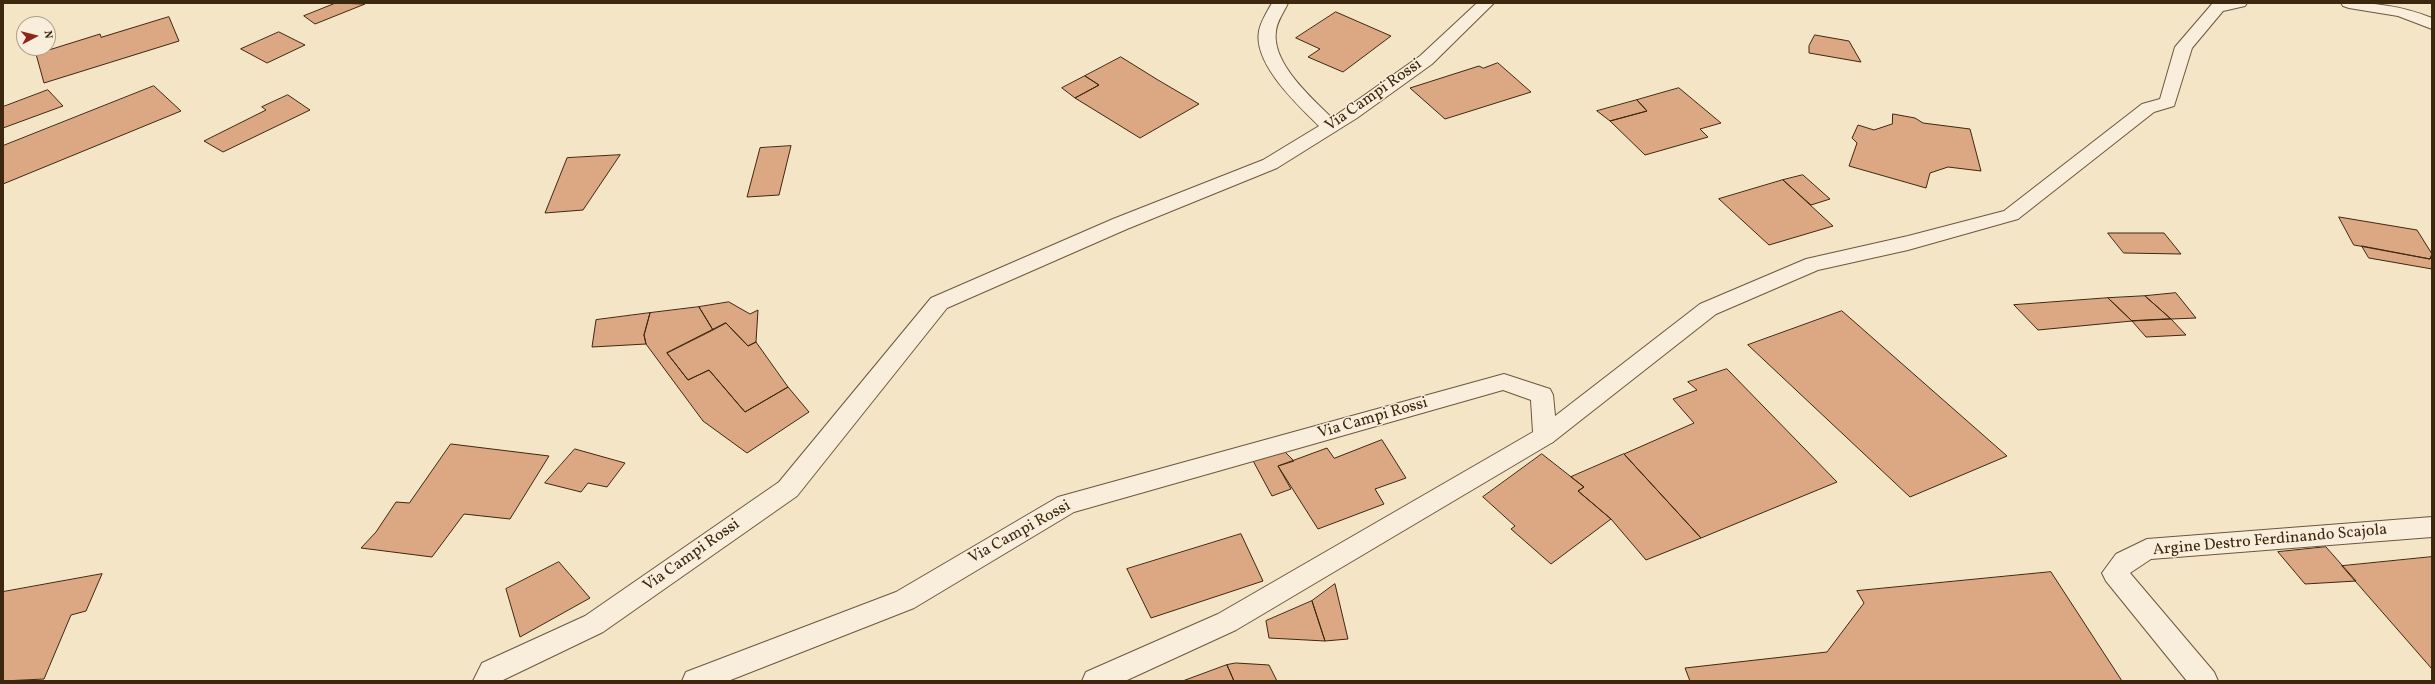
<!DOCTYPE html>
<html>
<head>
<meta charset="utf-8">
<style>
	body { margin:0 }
	#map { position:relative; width:2435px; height:684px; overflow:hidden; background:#f4e5c7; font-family:Vollkorn,serif }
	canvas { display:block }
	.frame { position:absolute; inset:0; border:4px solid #3d280f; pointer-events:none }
	.north { position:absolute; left:16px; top:16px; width:40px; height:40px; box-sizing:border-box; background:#f8eedb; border:1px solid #ad9f89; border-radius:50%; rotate:83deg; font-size:11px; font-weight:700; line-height:16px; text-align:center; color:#3d280f }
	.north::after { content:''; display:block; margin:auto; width:14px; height:18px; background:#8f2418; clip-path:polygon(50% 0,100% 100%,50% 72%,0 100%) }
</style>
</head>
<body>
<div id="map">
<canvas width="2435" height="684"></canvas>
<div class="frame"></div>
<div class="north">N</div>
</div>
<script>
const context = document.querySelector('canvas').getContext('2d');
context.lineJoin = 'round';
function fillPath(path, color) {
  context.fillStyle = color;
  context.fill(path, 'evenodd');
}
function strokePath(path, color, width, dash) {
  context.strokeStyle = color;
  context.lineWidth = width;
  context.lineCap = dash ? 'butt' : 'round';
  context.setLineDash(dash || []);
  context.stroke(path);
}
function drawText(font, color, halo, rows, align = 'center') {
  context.font = font + ' Vollkorn,serif';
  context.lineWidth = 3;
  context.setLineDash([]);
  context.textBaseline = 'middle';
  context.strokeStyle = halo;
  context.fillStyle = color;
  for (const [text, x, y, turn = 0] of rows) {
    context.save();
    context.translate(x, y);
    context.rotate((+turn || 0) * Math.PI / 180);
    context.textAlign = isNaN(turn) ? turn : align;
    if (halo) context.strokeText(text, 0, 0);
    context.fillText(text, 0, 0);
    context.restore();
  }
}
const building = new Path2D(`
	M336 3 365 4 315 24 304 16Z
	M1336 12 1391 36 1343 72 1308 57 1320 49 1296 38Z
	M169 17 179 41 44 83 36 54 100 34 101 37Z
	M279 32 305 45 267 63 241 49Z
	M1815 35 1849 41 1861 62 1809 53V46Z
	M1121 57 1158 80 1199 104 1140 138 1075 98 1099 85 1085 76Z
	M1498 63 1531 92 1445 119 1410 88 1479 66 1483 68Z
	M1085 76 1099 85 1075 98 1062 88Z
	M154 86 181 111 3 184V146Z
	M1679 88 1721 123 1700 129 1708 137 1645 155 1610 121 1647 111 1637 100Z
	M48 90 63 106 3 128V107Z
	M288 95 310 110 223 152 204 141 266 110 262 107Z
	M1637 100 1647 111 1610 121 1597 111Z
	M1893 114 1915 118 1923 123 1970 129 1981 171 1948 167 1930 173 1926 188 1849 166 1857 143 1852 138 1858 125 1874 130 1892 124Z
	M791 146 779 195 747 197 760 148Z
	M620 155 583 210 545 213 567 158Z
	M1803 175 1830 199 1811 205 1783 180Z
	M1783 180 1833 226 1769 245 1719 199Z
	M2339 217 2417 230 2432 254 2430 259 2354 245Z
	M2108 233H2164L2181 254 2124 253Z
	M2362 246 2430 259 2432 254V269L2369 258Z
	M2176 293 2196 318 2171 319 2145 296Z
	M2145 296 2171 319 2132 321 2108 298Z
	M2108 298 2132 321 2038 330 2014 305Z
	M729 302 750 314 758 310 756 342 748 346 726 323 713 330 699 307Z
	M699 307 713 330 667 353 688 380 709 370 745 412 788 387 809 412 747 453 703 421 646 344 644 335 650 313Z
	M1842 311 2007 456 1910 497 1748 345Z
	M650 313 644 335 646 344 592 347 596 320Z
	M2171 319 2186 335 2146 337 2132 321Z
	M726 323 748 346 756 342 788 387 745 412 709 370 688 380 667 353Z
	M1727 369 1837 482 1701 538 1624 454 1694 423 1673 399 1697 390 1688 382Z
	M1382 440 1406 478 1375 489 1384 504 1318 529 1278 466 1327 448 1334 458Z
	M451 444 549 456 510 519 464 514 432 557 361 548 376 532 396 502 409 503Z
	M575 449 625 463 607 487 588 483 581 492 545 483Z
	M1282 449 1294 461 1278 466 1291 489 1272 496 1251 457Z
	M1542 454 1584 487 1578 491 1611 519 1551 564 1511 529 1515 526 1483 497Z
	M1624 454 1701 538 1646 560 1611 519 1578 491 1584 487 1571 477Z
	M1241 534 1263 581 1151 618 1127 569Z
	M2326 547 2356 581 2305 584 2278 552Z
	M2432 557V669L2342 566Z
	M559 562 590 598 520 637 506 589Z
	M2051 572 2122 681H1690L1685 668 1827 652 1864 603 1857 591Z
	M102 574 86 611 71 615 44 679 3 681V592Z
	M1335 584 1348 639 1325 641 1312 601Z
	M1312 601 1325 641 1269 638 1266 621Z
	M1236 663 1269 665 1277 681H1234L1227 665Z
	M1227 665 1234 681H1183Z`);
fillPath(building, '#dca783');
strokePath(building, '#3d280f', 1);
const lane = new Path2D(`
	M2247 3 2245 6 2223 11 2192 48 2174 106 2154 112 2018 219 1908 250 1818 270 1716 314 1553 442 1545 445 1537 442 1533 436 1537 430 1700 304 1806 259 1908 236 2004 211 2142 104 2160 99 2175 47 2212 4Z
	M2341 3C2376 3 2399 5 2432 18V29L2398 16 2349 8 2343 6Z`);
const street = new Path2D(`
	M1272 3H1288C1284 12 1277 21 1276 31 1271 63 1312 98 1332 118L1420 56 1477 3H1494L1432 64 1357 118 1277 168 1127 229 947 308 797 496 603 632 501 681H473L482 663 585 616 779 482 931 298 1113 219 1263 160 1319 126C1298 105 1253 64 1259 31 1261 21 1267 12 1272 3Z
	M1504 374 1550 389 1553 395 1557 436 1553 442 1236 630 1125 681H1082L1086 672 1218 614 1533 432 1531 400 1503 390 1074 512 914 608 728 681H682L686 672 896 592 1058 497Z
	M2432 517V537L2151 559 2130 573 2214 672 2218 681H2187L2106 581 2102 573 2116 554 2147 539Z`);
strokePath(lane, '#6b573d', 2);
strokePath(street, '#6b573d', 2);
fillPath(lane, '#f8eedb');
fillPath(street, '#f8eedb');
drawText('16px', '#3d280f', '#f8eedb', [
	["Via Campi Rossi",1374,96,-35],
	["Via Campi Rossi",1373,419,-16],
	["Via Campi Rossi",1020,533,-29],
	["Argine Destro Ferdinando Scajola",2270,541,-5],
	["Via Campi Rossi",692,556,-35]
]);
</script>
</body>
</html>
